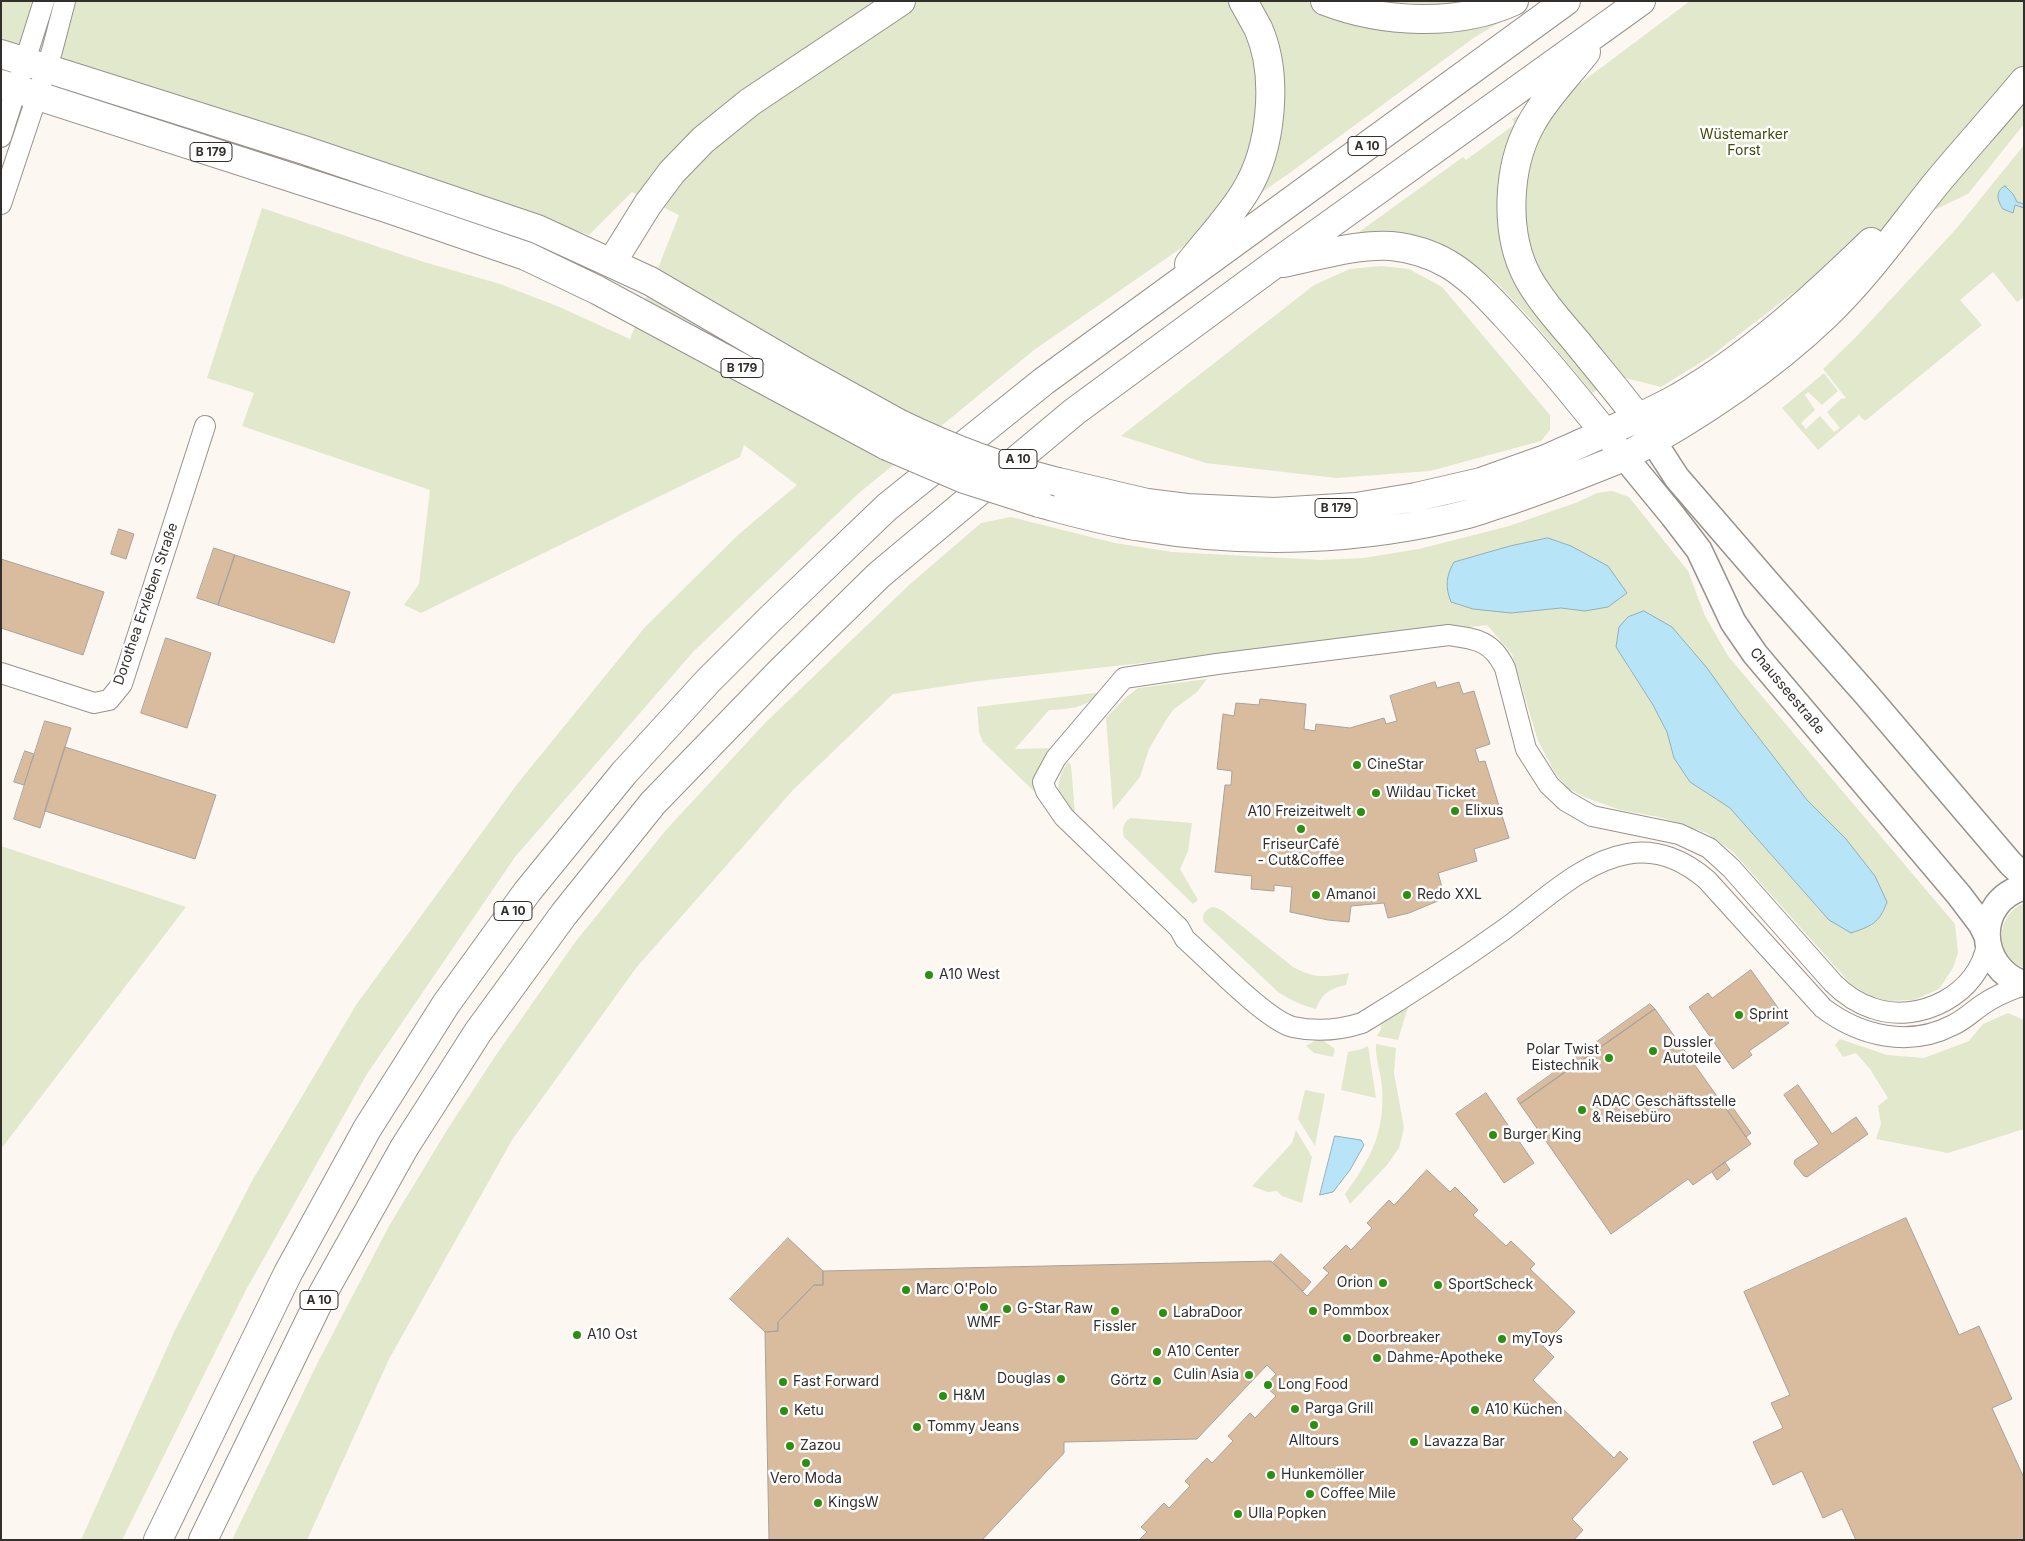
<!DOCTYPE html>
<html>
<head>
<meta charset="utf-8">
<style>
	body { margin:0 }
	#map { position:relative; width:2025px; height:1541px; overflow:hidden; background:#fdf7f1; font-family:Inter,sans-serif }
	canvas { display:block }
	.frame { position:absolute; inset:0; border:2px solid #322f2d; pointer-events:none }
</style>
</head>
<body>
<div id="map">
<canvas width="2025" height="1541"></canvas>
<div class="frame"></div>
</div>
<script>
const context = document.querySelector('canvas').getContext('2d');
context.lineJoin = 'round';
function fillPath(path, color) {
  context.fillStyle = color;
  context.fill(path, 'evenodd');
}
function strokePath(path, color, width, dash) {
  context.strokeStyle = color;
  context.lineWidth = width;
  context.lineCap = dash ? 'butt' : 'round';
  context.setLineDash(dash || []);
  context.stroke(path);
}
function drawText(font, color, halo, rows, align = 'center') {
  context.font = font + ' Inter,sans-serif';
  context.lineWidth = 5;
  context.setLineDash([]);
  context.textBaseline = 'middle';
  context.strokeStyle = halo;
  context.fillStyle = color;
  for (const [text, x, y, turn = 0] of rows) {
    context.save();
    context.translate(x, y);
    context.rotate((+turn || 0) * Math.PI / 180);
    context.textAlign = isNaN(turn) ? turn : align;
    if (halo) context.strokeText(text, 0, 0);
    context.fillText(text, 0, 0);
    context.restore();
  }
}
fillPath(new Path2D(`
	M1 1H1503L1500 22 1475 37 1291 172 1034 350 859 493 693 652 515 857 367 1074 246 1290 122 1540H81L175 1330 252 1181 356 1005 518 783 645 627 738 535 797 485 744 445 740 457 421 613 404 605 419 584 430 490 242 426 254 393 207 378 262 208 424 262 500 284 557 306 630 339 679 215 632 192 589 235 338 150 1 41Z
	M1690 1H2024V124L1968 194 1849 250 1711 356 1661 387 1621 377 1539 275 1521 218 1523 178 1535 138 1570 91Z
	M1522 113 1503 208 1602 385 1593 393 1529 317 1498 284 1476 266 1453 253 1352 237 1463 157 1466 160 1515 124 1512 119Z
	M2024 145V297L2017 302 1993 272 1960 300 1982 325 1865 421 1859 415 1818 450 1782 408 1824 373 1838 391 1822 405 1808 392 1805 395 1815 410 1801 423 1806 429 1820 416 1834 432 1840 428 1827 412 1841 399 1846 398 1823 369 1855 338 1956 229Z
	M1381 266 1409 269 1442 287 1550 415V430L1541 441 1430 471 1336 478 1206 463 1121 436 1314 285 1350 269Z
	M1612 491 1629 497 1688 571 1705 616 1728 656 1955 924 1958 953 1953 968 1939 989 1914 1000 1886 1001 1867 994 1851 984 1733 852 1707 833 1659 817 1620 810 1587 798 1569 789 1555 773 1538 741 1512 654 1487 625 979 681 893 694 793 790 636 968 512 1140 389 1359 307 1540H232L317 1364 389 1226 447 1130 496 1055 576 941 666 830 765 723 909 585 981 523 1011 517 1115 543 1172 552 1322 560 1363 558 1419 549 1509 526 1578 502 1597 493ZM1548 538 1585 611 1561 608 1511 613 1473 609 1451 602 1454 562 1510 546ZM1672 627C1719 682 1760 742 1806 798 1818 813 1832 826 1846 839L1829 920 1730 808 1690 782 1674 758 1667 732 1653 705 1626 664Z
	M1207 679 1197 692 1174 709 1166 720 1149 749 1140 777 1113 810 1106 718 1125 698 1138 688Z
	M1103 692C1084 708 1072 709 1049 710L1015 749 1053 748 1038 769 1036 776 1042 799 983 742 979 732 977 707Z
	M1068 762 1071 765 1075 814C1053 801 1055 780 1068 762Z
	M1130 818 1192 823 1188 851 1180 869 1198 900 1193 904 1124 837C1122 829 1123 823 1130 818Z
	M1 846 186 907 1 1149Z
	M2024 903V968C1995 956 1994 916 2024 903Z
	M1212 907 1217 908 1223 911 1293 967C1315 979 1325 977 1349 973L1346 985C1331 988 1321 994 1316 1009 1301 1005 1290 1000 1278 992L1204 922C1201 915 1205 910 1212 907Z
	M1410 1001 1398 1040 1377 1036 1381 1029 1382 1019Z
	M2008 1013 2024 1020V1129L1948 1153 1876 1139 1881 1124 1878 1106 1888 1098 1870 1069 1856 1053 1843 1057 1835 1045 1840 1039 1887 1055 1924 1058 1969 1041 1983 1024Z
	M1320 1038 1335 1049 1333 1057 1314 1053 1306 1046Z
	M1376 1044 1396 1048 1394 1073 1404 1128 1399 1148 1387 1165 1350 1204 1345 1194C1371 1158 1385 1133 1382 1086 1381 1073 1375 1058 1376 1044Z
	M1368 1046 1376 1098 1341 1090 1348 1052 1362 1049Z
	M1305 1090 1325 1094 1315 1146 1298 1119Z
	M1296 1130 1312 1157 1302 1203 1282 1196 1277 1191 1267 1192 1252 1186 1292 1143Z`), '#e2e8cc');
const water = new Path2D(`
	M2005 186 2013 194 2017 202 2024 204V208L2015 205 2013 213 2003 209C1998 202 1994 191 2005 186Z
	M1548 538 1571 546 1608 566 1627 593 1608 607 1585 611 1561 608 1511 613 1473 609 1451 602C1445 587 1446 576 1454 562L1510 546Z
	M1644 611 1672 627 1707 668 1738 711 1807 800 1846 839 1875 876 1887 902C1879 924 1871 926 1851 933L1829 920 1730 808 1690 782 1674 758 1667 732 1653 705 1616 647 1619 627 1628 617Z
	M1335 1136 1361 1140 1364 1145 1350 1170 1333 1192 1320 1195Z`);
fillPath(water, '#b8e4f7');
strokePath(water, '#90aeba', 1);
const building = new Path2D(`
	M119 529 134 534 126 559 111 554Z
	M214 548 235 555 218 605 197 598Z
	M235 555 350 592 334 643 218 605Z
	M1 559 104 592 83 655 1 628Z
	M166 638 211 653 187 728 141 713Z
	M1435 682 1437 688 1459 682 1463 694 1474 691 1490 744 1475 749 1479 762 1485 761 1509 838 1474 849 1477 861 1438 873 1445 898 1409 913 1388 918 1384 903 1351 906 1349 922 1328 920 1290 912 1292 887 1274 885V891L1251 889 1252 876 1215 872 1225 785H1231L1232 771 1217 769 1223 714 1234 716 1236 703 1259 705 1260 699 1306 704 1304 729 1315 731 1316 724 1350 728 1384 718 1386 724 1397 721 1390 696Z
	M45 721 71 728 40 828 14 819Z
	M65 747 216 795 195 859 45 811Z
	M25 751 34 754 24 785 14 782Z
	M1751 970 1789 1023 1749 1051 1752 1055 1733 1069 1689 1007 1708 993 1712 998Z
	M1650 1004 1655 1009 1520 1104 1517 1099Z
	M1655 1009 1751 1144 1693 1185 1688 1179 1611 1234 1520 1104Z
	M1798 1085 1832 1134 1856 1117 1868 1134 1807 1177 1804 1176 1794 1164 1795 1160 1819 1144 1784 1095Z
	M1486 1093 1534 1163 1504 1183 1456 1114Z
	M1733 1108 1751 1133 1746 1137 1728 1111Z
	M1725 1162 1730 1170 1717 1180 1712 1172Z
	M1427 1170 1450 1192 1455 1187 1478 1210 1473 1215 1506 1246 1511 1241 1535 1264 1530 1269 1575 1312 1543 1346 1554 1357 1533 1380 1614 1458 1620 1451 1628 1459 1572 1519 1583 1530 1574 1540H1139L1147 1532 1141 1527 1164 1503 1169 1508 1190 1486 1185 1481 1207 1458 1212 1463 1233 1441 1228 1436 1250 1413 1255 1418 1276 1396 1265 1386 1276 1374 1267 1365 1197 1439 1064 1442V1453L982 1540H769L765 1332 778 1331V1322L814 1285H823V1271L1271 1261 1307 1296 1329 1273 1323 1268 1346 1245 1351 1250 1372 1228 1367 1223 1389 1200 1394 1205Z
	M1906 1218 1959 1335 1979 1326 2012 1399 1992 1408 2024 1478V1540H1856L1842 1509 1823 1518 1802 1471 1773 1485 1753 1442 1783 1428 1771 1403 1790 1395 1744 1292Z
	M788 1238 823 1271V1285H814L778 1322V1331L765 1332 730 1299Z
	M1281 1254 1311 1282 1303 1291 1273 1263Z`);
fillPath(building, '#d9bb9e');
strokePath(building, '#a8a29c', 1);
const minor = new Path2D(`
	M1 137 44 1
	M1 204 52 51 65 1
	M1 673 94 703 109 700 122 684 205 426
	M1987 943C1980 994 1919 1025 1872 1008 1857 1003 1844 994 1833 983L1731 868 1709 848 1679 834 1592 816 1566 801 1549 785 1526 749 1505 668C1492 641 1477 639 1449 635L1217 664 1124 678 1056 758 1043 782 1046 791 1064 817 1179 928 1185 939C1208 959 1267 1021 1293 1027 1316 1032 1340 1030 1362 1023 1410 994 1456 964 1502 931 1540 904 1581 862 1627 854 1657 848 1685 861 1707 880L1823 1008C1860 1036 1909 1048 1953 1025 1964 1020 1972 1012 1982 1005 1995 996 2009 990 2024 985`);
const tertiary = new Path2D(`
	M1642 424 1677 478 1773 589 1866 694 2011 864 2024 876
	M1605 433 1673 516 1699 550 1733 622 1755 654 1959 895 1981 924 1987 936
	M2024 887C1974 901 1976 968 2024 984`);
const secondary = new Path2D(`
	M1638 418C1651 411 1666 405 1679 397 1750 356 1812 299 1871 242
	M1624 457C1696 418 1766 372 1825 316 1867 276 1899 230 1935 185 1964 150 1995 116 2024 81`);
const primary = new Path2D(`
	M1 54 304 150 537 229 650 281 804 371 898 423
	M1 84 386 208 526 256 597 290 887 446
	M1058 482 1147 503 1187 508 1274 512 1356 507 1416 497 1481 482 1546 459 1638 418
	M1039 503C1073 512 1107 522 1142 527 1250 545 1362 541 1468 514 1483 510 1497 504 1511 500 1549 487 1587 472 1624 457`);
const motorway = new Path2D(`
	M1325 1C1382 23 1458 27 1514 1
	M1586 52C1568 75 1545 98 1531 124 1507 167 1504 234 1528 278 1541 301 1559 321 1576 341 1597 367 1618 392 1638 418
	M612 262 648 204 672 172 703 140 750 102 901 1
	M1283 263C1318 256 1355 244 1391 246 1411 248 1431 254 1448 264 1470 277 1487 296 1505 315 1540 353 1573 393 1605 433
	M1189 264C1207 241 1229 218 1245 192 1272 149 1279 75 1258 28 1253 19 1248 10 1243 1
	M158 1540 288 1273 367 1129 446 1004 527 892 624 773 708 681 770 619 887 507 1044 381 1566 1
	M203 1540 323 1293 404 1148 478 1032 564 914 653 803 780 672 879 575 1074 412 1272 266 1641 1`);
strokePath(minor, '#98928d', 22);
strokePath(tertiary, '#98928d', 28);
strokePath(secondary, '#98928d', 30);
strokePath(primary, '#98928d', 30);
strokePath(motorway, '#98928d', 30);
strokePath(minor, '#fff', 20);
strokePath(tertiary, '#fff', 25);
strokePath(secondary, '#fff', 28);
strokePath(primary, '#fff', 28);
strokePath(motorway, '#fff', 28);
const primaryBridge = new Path2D(`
	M898 423C950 448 1002 468 1058 482
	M887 446 964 479 1039 503`);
strokePath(primaryBridge, '#98928d', 30, []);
strokePath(primaryBridge, '#fff', 28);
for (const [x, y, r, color] of [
	[1357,765,5,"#299011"],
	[1376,793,5,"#299011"],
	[1455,811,5,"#299011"],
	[1361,812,5,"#299011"],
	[1301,829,5,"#299011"],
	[1316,895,5,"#299011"],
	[1407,895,5,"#299011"],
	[929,975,5,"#299011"],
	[1739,1015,5,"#299011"],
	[1653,1051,5,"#299011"],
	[1609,1058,5,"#299011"],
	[1582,1110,5,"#299011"],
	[1493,1135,5,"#299011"],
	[1383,1283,5,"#299011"],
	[1438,1285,5,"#299011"],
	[906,1290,5,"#299011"],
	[984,1307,5,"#299011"],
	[1007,1309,5,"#299011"],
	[1115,1311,5,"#299011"],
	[1313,1311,5,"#299011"],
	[1163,1313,5,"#299011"],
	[577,1335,5,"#299011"],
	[1347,1338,5,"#299011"],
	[1502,1339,5,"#299011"],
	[1157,1352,5,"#299011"],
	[1377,1358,5,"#299011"],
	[1249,1375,5,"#299011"],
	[1061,1379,5,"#299011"],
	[1157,1381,5,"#299011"],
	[783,1382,5,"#299011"],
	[1268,1385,5,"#299011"],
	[943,1396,5,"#299011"],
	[1295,1409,5,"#299011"],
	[1475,1410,5,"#299011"],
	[784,1411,5,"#299011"],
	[1314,1425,5,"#299011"],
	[917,1427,5,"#299011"],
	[1414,1442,5,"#299011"],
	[790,1446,5,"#299011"],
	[806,1463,5,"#299011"],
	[1271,1475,5,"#299011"],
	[1310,1494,5,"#299011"],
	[818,1503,5,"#299011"],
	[1238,1514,5,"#299011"]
]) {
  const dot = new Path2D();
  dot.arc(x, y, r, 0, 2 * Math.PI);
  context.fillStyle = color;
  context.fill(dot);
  strokePath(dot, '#fff', 2);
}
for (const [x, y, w] of [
	[1367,146,38],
	[211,152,42],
	[742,368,42],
	[1018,459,38],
	[1336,508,42],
	[513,911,38],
	[319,1300,38]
]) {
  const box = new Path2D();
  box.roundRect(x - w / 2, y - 9.5, w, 19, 4);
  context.fillStyle = '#fff';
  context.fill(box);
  strokePath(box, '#322f2d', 1);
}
drawText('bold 12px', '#322f2d', null, [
	["A 10",1367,146],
	["B 179",211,152],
	["B 179",742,368],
	["A 10",1018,459],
	["B 179",1336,508],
	["A 10",513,911],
	["A 10",319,1300]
]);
drawText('14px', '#42490a', '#fff', [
	["Wüstemarker",1744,135],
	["Forst",1744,151]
]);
drawText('14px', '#322f2d', '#fff', [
	["Dorothea Erxleben Straße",146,604,-71],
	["Chausseestraße",1787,691,50]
]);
drawText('14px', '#322f2d', '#fff', [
	["CineStar",1367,765],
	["Wildau Ticket",1386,793],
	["Elixus",1465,811],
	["A10 Freizeitwelt",1351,812,"right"],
	["FriseurCafé",1301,845,"center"],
	["- Cut&Coffee",1301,861,"center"],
	["Amanoi",1326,895],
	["Redo XXL",1417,895],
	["A10 West",939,975],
	["Sprint",1749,1015],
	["Dussler",1663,1043],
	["Autoteile",1663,1059],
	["Polar Twist",1599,1050,"right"],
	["Eistechnik",1599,1066,"right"],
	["ADAC Geschäftsstelle",1592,1102],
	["& Reisebüro",1592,1118],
	["Burger King",1503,1135],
	["Orion",1373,1283,"right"],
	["SportScheck",1448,1285],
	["Marc O'Polo",916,1290],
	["G-Star Raw",1017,1309],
	["Pommbox",1323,1311],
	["LabraDoor",1173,1313],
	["WMF",984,1323,"center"],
	["Fissler",1115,1327,"center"],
	["A10 Ost",587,1335],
	["Doorbreaker",1357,1338],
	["myToys",1512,1339],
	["A10 Center",1167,1352],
	["Dahme-Apotheke",1387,1358],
	["Culin Asia",1239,1375,"right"],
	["Douglas",1051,1379,"right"],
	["Görtz",1147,1381,"right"],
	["Fast Forward",793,1382],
	["Long Food",1278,1385],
	["H&M",953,1396],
	["Parga Grill",1305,1409],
	["A10 Küchen",1485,1410],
	["Ketu",794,1411],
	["Tommy Jeans",927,1427],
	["Alltours",1314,1441,"center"],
	["Lavazza Bar",1424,1442],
	["Zazou",800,1446],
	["Hunkemöller",1281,1475],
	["Vero Moda",806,1479,"center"],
	["Coffee Mile",1320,1494],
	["KingsW",828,1503],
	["Ulla Popken",1248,1514]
], 'left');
</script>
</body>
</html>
